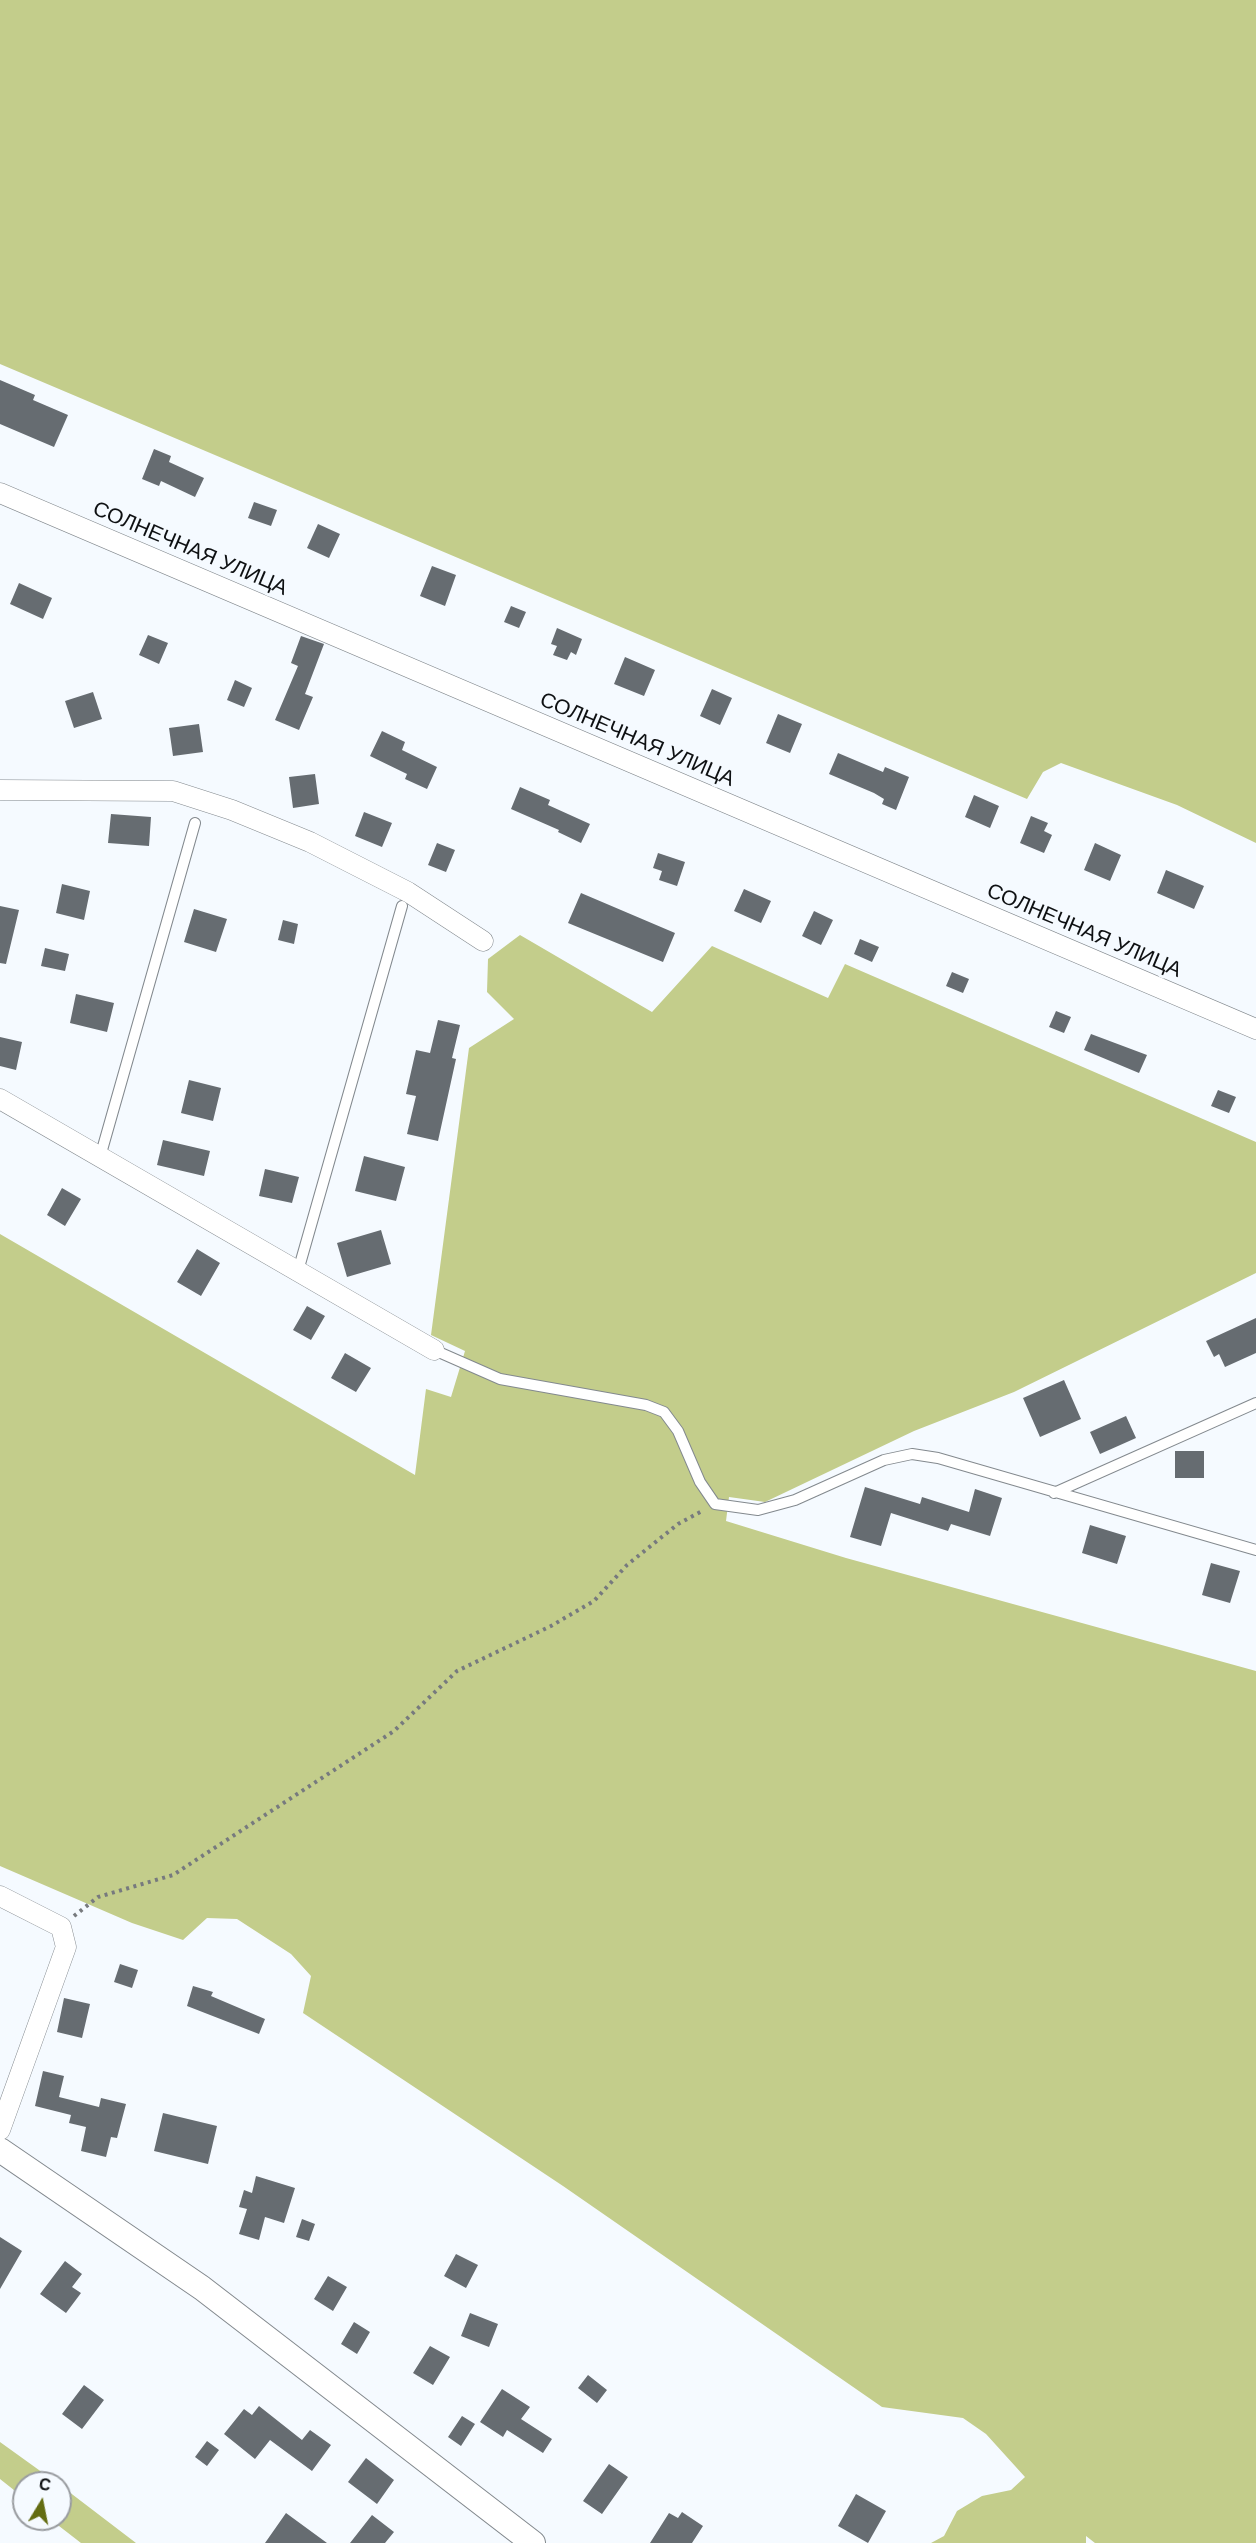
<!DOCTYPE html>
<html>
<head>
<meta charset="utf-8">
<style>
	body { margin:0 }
	#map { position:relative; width:1256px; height:2543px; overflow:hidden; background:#f5faff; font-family:Arial,sans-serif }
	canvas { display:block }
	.north { position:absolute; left:12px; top:2471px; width:60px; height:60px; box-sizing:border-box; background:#f5faff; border:2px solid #999ca0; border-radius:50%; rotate:10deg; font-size:16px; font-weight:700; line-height:24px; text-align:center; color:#0e1012 }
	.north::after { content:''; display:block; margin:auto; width:21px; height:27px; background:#636c12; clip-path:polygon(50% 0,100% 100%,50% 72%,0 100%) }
</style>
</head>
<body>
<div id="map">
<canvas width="1256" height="2543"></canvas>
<div class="north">С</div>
</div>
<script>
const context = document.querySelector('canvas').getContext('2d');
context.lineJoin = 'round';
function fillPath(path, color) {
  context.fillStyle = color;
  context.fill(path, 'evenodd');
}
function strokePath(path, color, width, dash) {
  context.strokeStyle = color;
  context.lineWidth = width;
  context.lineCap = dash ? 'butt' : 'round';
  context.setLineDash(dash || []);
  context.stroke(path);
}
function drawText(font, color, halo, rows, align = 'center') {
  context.font = font + ' Arial,sans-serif';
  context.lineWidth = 6;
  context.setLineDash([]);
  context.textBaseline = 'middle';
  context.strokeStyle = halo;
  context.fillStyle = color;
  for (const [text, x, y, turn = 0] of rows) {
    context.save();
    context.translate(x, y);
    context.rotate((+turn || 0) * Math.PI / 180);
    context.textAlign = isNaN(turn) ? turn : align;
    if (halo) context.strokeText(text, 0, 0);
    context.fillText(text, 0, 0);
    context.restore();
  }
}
fillPath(new Path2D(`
	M0 0H1256V843L1177 805 1061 763 1043 772 1027 799 0 364Z
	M520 935 652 1012 712 946 828 998 845 964 1256 1142V1273L1014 1392 914 1431 765 1502 729 1497 726 1521 846 1558 1256 1671V2543H1095L1086 2536V2543H931L944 2536 957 2511 982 2496 1011 2490 1025 2477 986 2434 963 2418 882 2407 563 2186 303 2013 311 1976 291 1954 237 1919 207 1918 183 1940 132 1923 0 1866V1234L415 1475 426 1389 451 1397 465 1351 431 1335 469 1048 514 1019 487 992 488 959Z
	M0 2442 57 2483H24V2498L0 2479Z
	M60 2485 136 2543H81L50 2519H60Z`), '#c3cd8b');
fillPath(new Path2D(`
	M0 380 35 395 33 400 68 415 54 447 0 424Z
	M154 449 171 456 169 462 204 478 195 497 161 481 159 486 142 479Z
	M254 502 277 510 271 526 248 518Z
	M318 524 340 534 329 558 307 548Z
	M432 566 456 575 445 606 420 596Z
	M19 583 52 598 43 619 10 604Z
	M511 606 526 612 519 628 504 622Z
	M557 628 582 639 576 655 571 652 567 660 553 655 557 646 551 644Z
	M148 635 168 643 159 664 139 655Z
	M301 636 324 644 305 694 313 697 299 730 275 720 298 666 291 663Z
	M625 657 655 670 644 696 614 684Z
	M235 680 252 688 244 707 227 700Z
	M712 689 732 698 720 725 700 716Z
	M93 692 102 719 74 728 65 701Z
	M778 714 802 724 790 753 766 743Z
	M199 724 203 752 173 756 169 728Z
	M382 731 405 742 402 750 437 767 427 789 405 779 407 774 370 756Z
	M838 753 883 772 885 767 909 777 896 810 882 804 884 799 874 793 829 774Z
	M315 774 319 804 293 808 289 777Z
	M520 787 550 800 548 805 590 824 581 843 558 832 559 830 511 809Z
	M974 795 999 806 990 828 965 817Z
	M364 812 392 823 382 847 355 836Z
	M111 814 151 817 149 846 108 843Z
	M1031 816 1048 823 1044 831 1052 835 1044 853 1020 843Z
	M437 843 455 850 446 872 428 865Z
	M1095 843 1121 855 1110 881 1084 870Z
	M658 853 685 862 677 886 659 880 662 871 653 868Z
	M1166 870 1204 886 1194 909 1157 893Z
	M62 884 90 891 84 920 56 913Z
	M744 889 771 901 761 923 734 911Z
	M581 893 675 933 663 962 568 923Z
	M0 906 19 910 6 964 0 963Z
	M194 909 227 919 216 952 184 942Z
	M814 911 833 920 821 945 802 936Z
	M283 920 298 924 294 944 278 940Z
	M860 939 879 947 872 962 854 954Z
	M45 948 69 954 65 971 41 966Z
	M952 972 969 979 963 993 946 986Z
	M76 994 114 1003 107 1032 70 1023Z
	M1056 1011 1071 1017 1064 1033 1049 1027Z
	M438 1020 460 1025 452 1058 456 1059 438 1141 407 1134 416 1096 406 1094 416 1050 430 1053Z
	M1091 1034 1147 1055 1139 1073 1084 1050Z
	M0 1037 22 1042 16 1070 0 1066Z
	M189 1080 221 1088 213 1121 181 1113Z
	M1218 1090 1236 1097 1229 1113 1211 1106Z
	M163 1140 210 1151 204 1176 157 1165Z
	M364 1156 405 1167 396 1201 355 1191Z
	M265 1169 299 1177 292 1203 259 1196Z
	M62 1188 81 1199 65 1226 47 1215Z
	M381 1230 391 1264 347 1277 337 1243Z
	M197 1249 220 1263 201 1296 177 1282Z
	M307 1306 325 1316 311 1340 293 1330Z
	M1256 1318V1353L1225 1367 1219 1354 1214 1357 1206 1341Z
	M345 1353 371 1368 356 1392 331 1378Z
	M1064 1380 1081 1419 1040 1437 1023 1398Z
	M1126 1416 1136 1438 1100 1454 1090 1432Z
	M1175 1451H1204V1478H1175Z
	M865 1487 920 1504 922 1497 969 1512 975 1489 1002 1498 990 1536 951 1524 948 1531 891 1513 881 1546 850 1537Z
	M1090 1525 1126 1536 1117 1564 1082 1553Z
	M1211 1563 1240 1571 1230 1603 1202 1595Z
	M120 1964 138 1970 132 1988 114 1982Z
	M193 1986 213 1992 211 1996 265 2019 259 2034 187 2006Z
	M64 1998 90 2004 82 2038 57 2032Z
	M43 2071 64 2076 59 2097 99 2107 101 2098 126 2104 117 2138 111 2137 106 2157 81 2151 86 2127 69 2123 71 2115 35 2106Z
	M163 2113 217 2126 208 2164 154 2151Z
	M256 2176 295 2188 284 2223 265 2217 259 2240 239 2234 247 2209 239 2207 244 2190 252 2193Z
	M302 2219 315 2224 309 2241 296 2237Z
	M0 2237 22 2251 0 2289Z
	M456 2254 478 2265 466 2288 444 2276Z
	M65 2261 82 2274 72 2287 81 2293 66 2313 40 2294Z
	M328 2276 347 2287 333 2311 314 2299Z
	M470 2313 498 2324 489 2347 461 2336Z
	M354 2322 370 2332 357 2354 341 2344Z
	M430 2346 450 2357 433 2385 413 2373Z
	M588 2375 607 2390 597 2403 578 2388Z
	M84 2385 104 2400 82 2429 62 2414Z
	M502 2389 530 2407 521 2419 552 2439 543 2453 507 2430 503 2437 480 2422Z
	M259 2406 302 2440 310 2430 331 2445 312 2471 270 2440 255 2459 224 2434 244 2409 252 2415Z
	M462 2416 475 2424 461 2446 448 2437Z
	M207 2441 219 2450 207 2466 195 2457Z
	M366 2458 394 2480 377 2504 348 2482Z
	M609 2464 628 2477 602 2514 583 2501Z
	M856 2494 886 2511 868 2543 838 2526Z
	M682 2512 703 2526 692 2543H650L669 2513 678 2518Z
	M286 2513 327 2543H265Z
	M372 2515 394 2532 385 2543H350Z`), '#666c71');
const service = new Path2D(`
	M100 1157 195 823
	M298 1271 402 906
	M434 1350 500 1379 646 1405 664 1412 678 1431 700 1482 715 1504 758 1510 795 1500 884 1460 912 1454 938 1458 1256 1550
	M1054 1493 1256 1403`);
const minor = new Path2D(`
	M0 493 1256 1029
	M0 790 173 791 232 810 310 842 408 892 483 941
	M0 1099 434 1350
	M0 1896 61 1927 66 1947 0 2130`);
const tertiary = new Path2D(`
	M0 2150 202 2288 533 2543`);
strokePath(service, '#83898e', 12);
strokePath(minor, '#83898e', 21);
strokePath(tertiary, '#83898e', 26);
strokePath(new Path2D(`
	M74 1916 98 1897 173 1875 394 1731 457 1671 551 1626 594 1601 627 1565 678 1524 704 1510`), '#777a7e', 4, [3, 4.5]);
strokePath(service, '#fff', 10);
strokePath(minor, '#fff', 20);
strokePath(tertiary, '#fff', 24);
drawText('21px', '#0e1012', '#f5faff', [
	["СОЛНЕЧНАЯ УЛИЦА",190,549,23],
	["СОЛНЕЧНАЯ УЛИЦА",637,740,23],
	["СОЛНЕЧНАЯ УЛИЦА",1084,931,23]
]);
</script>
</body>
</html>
